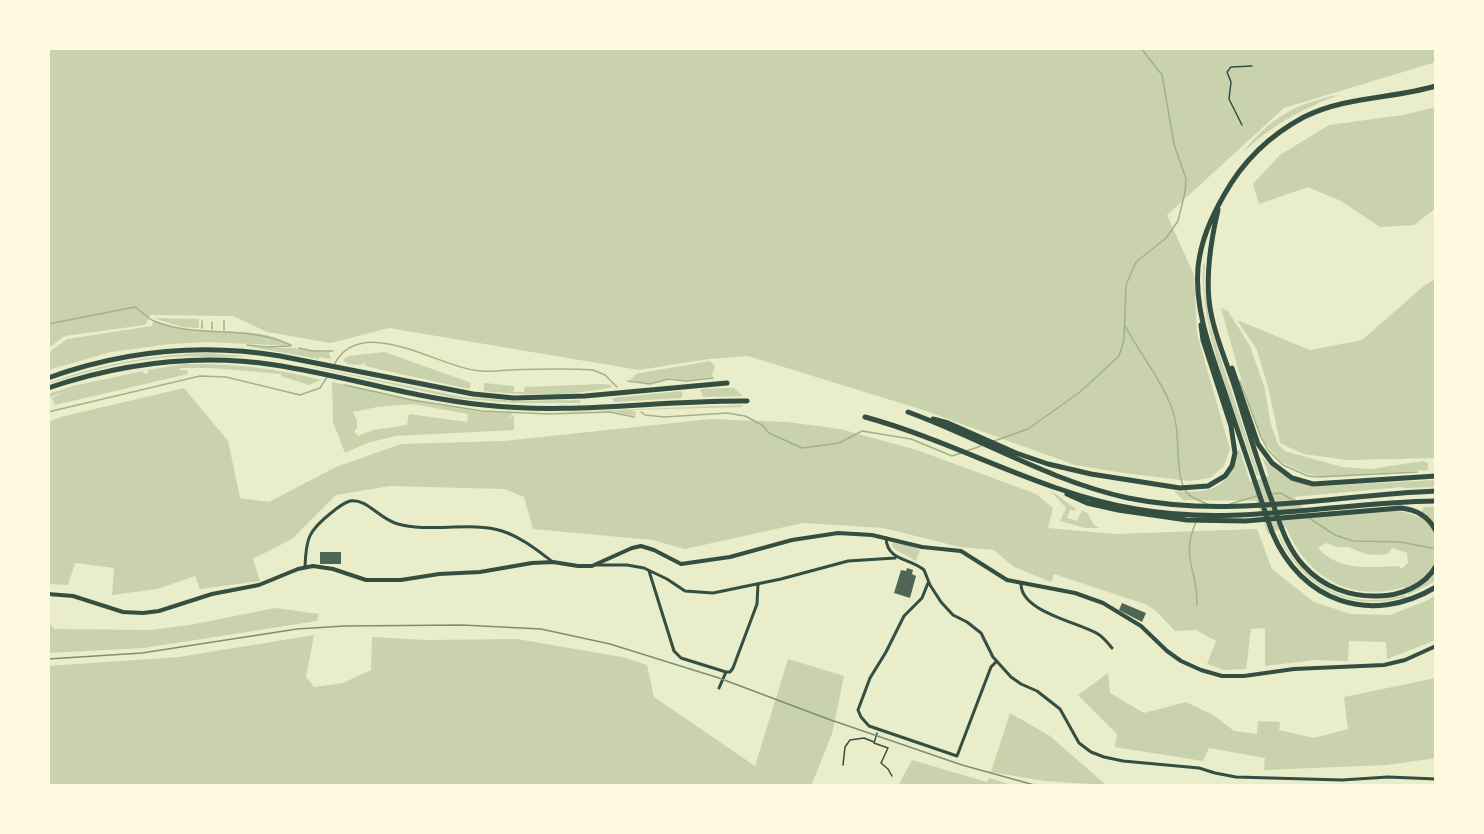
<!DOCTYPE html>
<html>
<head>
<meta charset="utf-8">
<style>
	body { margin:0 }
	#map { position:relative; width:1484px; height:834px; overflow:hidden; background:#e9edc9; font-family:"Alegreya Sans",sans-serif }
	canvas { display:block }
	.frame { position:absolute; inset:0; border:50px solid #fefae0; pointer-events:none }
</style>
</head>
<body>
<div id="map">
<canvas width="1484" height="834"></canvas>
<div class="frame"></div>
</div>
<script>
const context = document.querySelector('canvas').getContext('2d');
context.lineJoin = 'round';
function fillPath(path, color) {
  context.fillStyle = color;
  context.fill(path, 'evenodd');
}
function strokePath(path, color, width, dash) {
  context.strokeStyle = color;
  context.lineWidth = width;
  context.lineCap = dash ? 'butt' : 'round';
  context.setLineDash(dash || []);
  context.stroke(path);
}
fillPath(new Path2D(`
	M48 48H1436V62L1284 108 1167 215 1194 275 1197 334 1230 449 1224 466 1210 478 1189 481 1124 473 1075 465 923 410 748 356 709 359 639 370 389 328 331 343 267 332 233 316 151 315 145 325 65 336 48 348Z
	M1338 95C1298 111 1276 123 1243 152 1269 119 1296 103 1338 95Z
	M1436 107V208L1414 225 1380 227 1341 201 1308 187 1259 204 1253 184 1280 155 1329 125 1403 115Z
	M1203 264H1205L1204 286 1210 326 1259 475 1257 476C1235 408 1200 336 1203 264Z
	M1436 279V458L1347 460 1303 454 1280 443 1269 391 1257 350 1237 320 1310 350 1362 340 1425 285Z
	M1221 308 1228 311 1250 346 1265 389 1271 425 1278 444 1285 451 1342 467 1371 469 1423 461 1428 463V470L1324 477 1307 474 1281 462 1263 441 1255 422 1239 372Z
	M153 318 199 319V328L182 327Z
	M153 321C162 323 171 327 180 328 212 335 265 325 291 346L208 342 170 344 111 352 48 370V353L67 339 152 326Z
	M246 346C261 348 276 347 290 348 303 348 315 352 329 352L331 359 320 357 318 359Z
	M385 352 471 383 469 389 365 366 366 364 363 363 361 365 346 364 347 362H343L345 358 349 356Z
	M209 353 245 356C222 359 195 355 171 357 129 360 88 371 48 384V383C101 364 153 354 209 353Z
	M710 361 715 366 712 374 713 377 685 380 668 378 649 384 630 380 636 374 646 372Z
	M184 364C231 363 277 368 321 380L309 385 281 376V374L212 368H180V370H187L188 374 55 405 52 398 65 392 48 398V394L73 386 143 371 144 374 148 373V370Z
	M299 364 463 397 516 401 580 400 581 403H516L454 398Z
	M332 382 432 404 482 412 513 413 507 420 514 415V430L396 436 367 443 345 453 333 422ZM413 404 468 414 467 422 409 414 407 425 373 430 358 436 354 431 357 428V420L353 412 377 407Z
	M484 383 514 386V391L511 392H524L525 387 602 384 611 385 612 387C574 396 525 396 484 391Z
	M184 388 228 441 240 498 269 502 336 467 401 444 504 441 711 419 787 422 840 429 917 450 1036 494 1053 508 1048 528 1115 534 1257 529 1272 569 1314 602 1351 614 1390 615 1424 602 1436 595V640L1387 659 1386 642 1349 641 1348 661 1314 660 1265 666V628L1251 629 1246 669 1224 670 1207 664 1216 641 1196 630 1175 631 1155 610 1145 604 1054 574 1051 582 1014 567 994 550 960 547 883 528 803 523 685 549 652 540 533 529 524 497 505 489 390 486 336 495 292 539 253 559 260 581 200 589 195 576 157 589 112 595 114 568 75 563 68 585 48 584V422L61 417Z
	M723 388H734L743 396 703 397 700 390 703 389Z
	M681 391 683 394 681 398 614 402 612 398Z
	M742 405V407L631 410 636 412 635 416 611 411 539 413Z
	M1238 450H1240L1250 482 1269 476 1262 457C1280 476 1297 485 1323 486L1436 480V487L1402 488V487L1294 497 1313 518C1342 515 1392 503 1418 517L1424 507H1436V581L1408 595 1405 587C1351 603 1307 578 1286 527L1268 534 1256 501 1183 500 1174 491C1209 494 1232 489 1238 450ZM1326 543 1338 547H1348L1365 554 1380 555 1389 553 1392 548 1407 553 1408 563 1401 569 1399 566C1370 567 1340 572 1318 548Z
	M1050 490 1076 509 1075 511 1070 510 1067 518 1077 521 1082 510 1087 513 1094 525 1100 528H1085L1060 521 1066 508Z
	M1279 534C1303 585 1349 612 1405 595L1406 597C1347 613 1303 587 1278 535Z
	M894 542 909 545 920 550 916 561 896 550 891 545Z
	M275 608 319 614 317 621 144 648 48 653V621L54 629 150 630 190 625Z
	M314 635 306 677 314 687 343 683 371 670 372 637 426 640 517 639 622 657 647 665 654 697 755 766 788 659 844 676 832 734 811 786H48V666L179 657Z
	M1108 673 1110 693 1144 713 1186 702 1213 715 1234 731 1257 734 1258 721 1280 722 1279 730 1314 738 1348 729 1344 697 1436 678V758L1387 765 1264 770 1265 758 1209 748 1203 761 1115 747 1117 734 1078 695Z
	M1010 713 1050 736 1106 785 1116 786H1091L1090 784 1044 781 991 772Z
	M912 760 987 782 989 778 1015 786H898Z`), '#cad2ad');
strokePath(new Path2D(`
	M48 324 135 307C141 311 147 318 154 321 197 339 246 324 291 345
	M1125 326C1139 352 1167 388 1174 415 1181 438 1174 475 1187 493 1191 498 1201 501 1207 504
	M202 328V321
	M212 329V322
	M224 330V321
	M247 345 266 347 291 346
	M299 348 312 351H333
	M334 365C361 311 442 370 482 371 491 372 501 370 510 370 537 369 565 368 593 370L605 375 617 387
	M628 381 650 384 668 379 686 381 713 378
	M1240 381 1261 437 1268 450 1283 465 1308 476 1318 477 1417 472
	M345 385 412 400 482 411 549 414 610 412 634 417
	M48 412 200 376 226 377 300 395 320 388 327 377
	M641 412 645 415 664 417 727 413 745 416 762 425 769 433 802 448 839 443 862 431 911 439 952 456 961 453
	M994 441 1028 429 1080 392 1119 356 1124 340 1126 285 1136 262 1166 238 1178 221 1185 192 1186 179 1174 144 1162 75 1141 48
	M966 451 981 446
	M1271 494 1281 493 1294 501
	M1230 504 1257 496
	M1309 518 1335 535 1353 541 1401 542 1436 549
	M1196 522C1180 558 1198 570 1197 605`), '#a3b18a', 1.5);
fillPath(new Path2D(`
	M320 552H341V564H320Z
	M907 568 913 570 912 574 916 576 910 598 894 593 901 570 906 571Z
	M1122 603 1146 613 1142 622 1119 610Z`), '#4f6655');
strokePath(new Path2D(`
	M1242 125 1229 99 1231 82 1227 72 1231 67 1252 66
	M877 733 874 743 888 748 881 763 888 769 892 776
	M843 765 845 747 850 740 864 738 874 742`), '#344e41', 1.5);
strokePath(new Path2D(`
	M886 538C887 561 910 558 924 570L930 585 941 602 953 615 967 622 981 633 993 657 1011 677 1021 684 1037 691 1060 709 1079 743 1091 752 1104 757 1123 761 1199 768 1215 773 1236 777 1342 780 1388 777 1436 779
	M597 565H627L644 568 667 579 685 591 713 593 781 579 848 561 895 558
	M305 567C306 539 308 531 331 513 337 508 343 503 350 501 367 498 379 519 398 524 428 533 471 521 502 531 521 537 538 551 553 562
	M649 571 674 651 681 658 726 672H730L733 668 757 604 758 584
	M928 583 922 598 904 616 886 652 870 678 858 710 861 717 869 726 957 756 991 667 997 661
	M1021 584C1021 612 1078 622 1098 634 1103 637 1108 643 1112 648
	M719 688 726 672`), '#344e41', 3);
strokePath(new Path2D(`
	M48 594 73 596 123 612 143 613 159 611 212 594 259 585 298 569 313 566 333 569 366 580H401L439 574 480 572 532 563 553 562 578 566H592L632 548 641 546 654 550 681 564 730 557 792 540 838 533 872 535 922 547 961 551 1007 580 1075 593 1103 603 1141 626 1167 651 1181 661 1201 670 1222 676H1244L1294 669 1384 665 1405 660 1436 646`), '#344e41', 4);
strokePath(new Path2D(`
	M1436 86C1392 99 1346 96 1304 117 1270 135 1243 161 1224 195 1211 218 1201 240 1198 267 1194 312 1213 357 1227 399 1242 443 1257 488 1272 532 1301 602 1371 626 1436 587
	M1218 210C1211 240 1206 270 1209 300 1212 330 1226 360 1235 388 1247 426 1258 464 1272 501 1280 524 1287 548 1304 566 1323 587 1350 597 1378 596 1400 596 1425 586 1436 566
	M1232 368 1258 444 1272 463 1292 478 1313 484 1436 476
	M48 378C123 351 201 343 280 356L473 394 514 398 585 396 727 383
	M48 388C122 363 197 353 275 365 346 376 414 398 484 405 572 415 660 400 747 401
	M908 412C982 439 1050 481 1128 498 1230 519 1334 495 1436 491
	M865 417C957 442 1041 493 1136 509 1237 527 1335 502 1436 501
	M933 419 948 423 1016 453 1048 464 1091 474 1180 488 1208 486 1225 476 1232 466 1235 453 1231 426 1203 340 1201 325
	M1067 494 1087 503 1118 510 1187 520 1245 521 1401 508C1417 510 1428 516 1436 531`), '#344e41', 5);
strokePath(new Path2D(`
	M48 659 142 653 297 629 344 626 462 625 541 629 610 644 719 678 828 719 962 765 1038 786`), '#7c8e77', 1.5);
</script>
</body>
</html>
